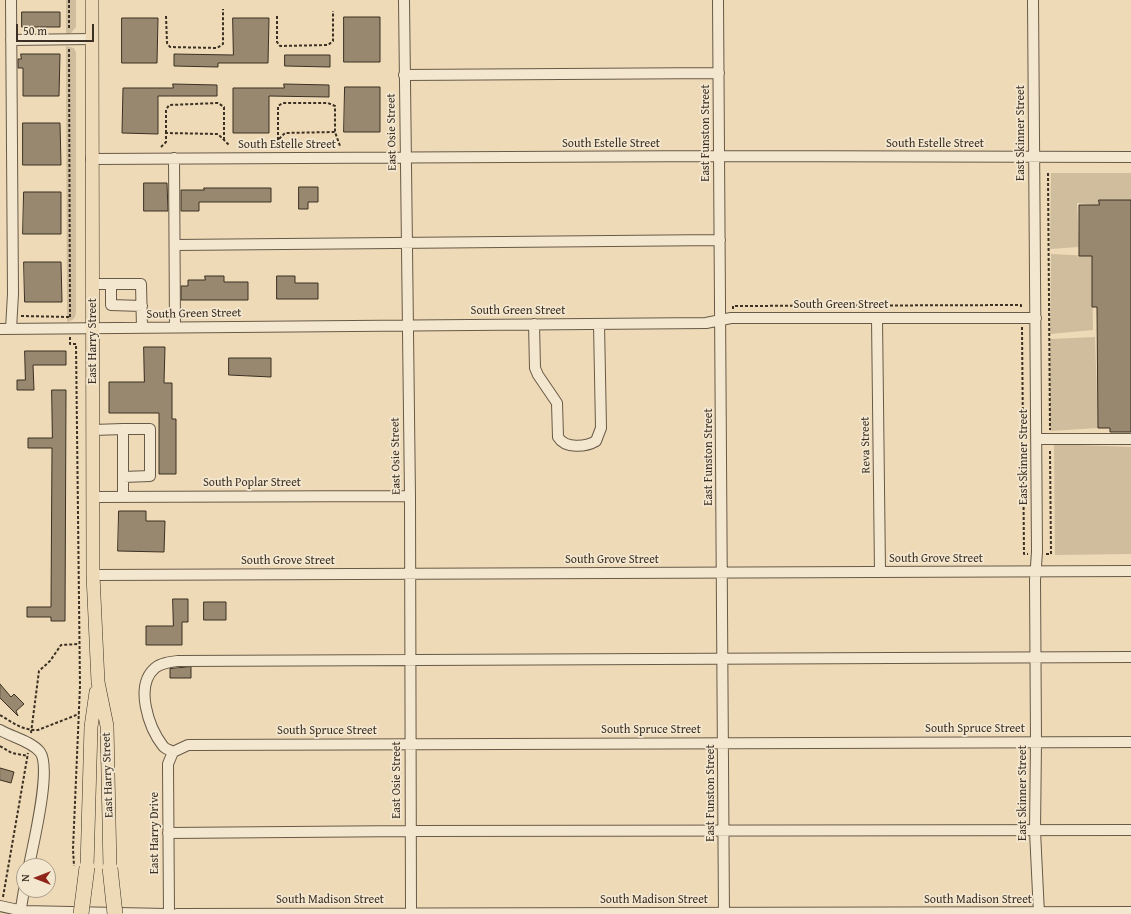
<!DOCTYPE html>
<html>
<head>
<meta charset="utf-8">
<style>
	body { margin:0 }
	#map { position:relative; width:1131px; height:914px; overflow:hidden; background:#eedab6; font-family:"Gentium Book Plus",serif }
	canvas { display:block }
	.north { position:absolute; left:16px; top:858px; width:40px; height:40px; box-sizing:border-box; background:#f4e7d0; border:1px solid #aa9e8b; border-radius:50%; rotate:270deg; font-size:11px; font-weight:700; line-height:16px; text-align:center; color:#3b3023 }
	.north::after { content:''; display:block; margin:auto; width:14px; height:18px; background:#8f2418; clip-path:polygon(50% 0,100% 100%,50% 72%,0 100%) }
	.scale { position:absolute; left:16px; top:24px; width:78px; height:18px; box-sizing:border-box; border:2px solid #3b3023; border-top:0; padding-left:5px; font-size:12px; line-height:14px; white-space:nowrap; color:#3b3023; -webkit-text-stroke:3px #f4e7d0; paint-order:stroke }
</style>
</head>
<body>
<div id="map">
<canvas width="1131" height="914"></canvas>
<div class="north">N</div>
<div class="scale">50 m</div>
</div>
<script>
const context = document.querySelector('canvas').getContext('2d');
context.lineJoin = 'round';
function fillPath(path, color) {
  context.fillStyle = color;
  context.fill(path, 'evenodd');
}
function strokePath(path, color, width, dash) {
  context.strokeStyle = color;
  context.lineWidth = width;
  context.lineCap = dash ? 'butt' : 'round';
  context.setLineDash(dash || []);
  context.stroke(path);
}
function drawText(font, color, halo, rows, align = 'center') {
  context.font = font + ' "Gentium Book Plus",serif';
  context.lineWidth = 3.5;
  context.setLineDash([]);
  context.textBaseline = 'middle';
  context.strokeStyle = halo;
  context.fillStyle = color;
  for (const [text, x, y, turn = 0] of rows) {
    context.save();
    context.translate(x, y);
    context.rotate((+turn || 0) * Math.PI / 180);
    context.textAlign = isNaN(turn) ? turn : align;
    if (halo) context.strokeText(text, 0, 0);
    context.fillText(text, 0, 0);
    context.restore();
  }
}
fillPath(new Path2D(`
	M66 0H76V27L71 33 66 34Z
	M66 46 74 48 76 53V310C76 318 74 320 67 322Z
	M1051 173H1131V200L1095 205 1077 203 1079 247 1050 249Z
	M1051 254 1092 256 1093 330 1050 334Z
	M1095 337 1098 428 1050 431V339Z
	M1054 444 1131 447V554L1055 555Z`), '#d0bd9d');
const building = new Path2D(`
	M22 12H60V27H22Z
	M344 17H380V62H344Z
	M122 18H158L157 63H122Z
	M233 18H269L268 63H218V67L174 66V54L233 55Z
	M21 54H60L59 96H23V68H18V59H21Z
	M285 55H330V67L285 66Z
	M173 84 217 85V96H158V134L122 133 123 88H173Z
	M284 84 329 85V97L269 96V133H233V88H284Z
	M345 87H380V132H344Z
	M23 123H60L61 165H23Z
	M144 183H167L168 211H144Z
	M299 187H318V202H308V209H299Z
	M204 188H271V202H199V211H181V190H204Z
	M24 192H61V234H23Z
	M1099 200H1131V432H1110V428H1098L1097 307H1092V256H1079V205H1099Z
	M24 262H61L62 302H25Z
	M205 276H224V282H248V300H181V286H188V280H205Z
	M277 276H295V283H318V299H277Z
	M144 347H165L164 383H172V419H176V474H159V413H109V382H144Z
	M25 351H66V365H33L34 390H17V380H25Z
	M229 358H271V377L229 375Z
	M52 390H66L65 621H51V617H27V607H51L52 448H28V438H52Z
	M119 511H146V521H165L164 552 118 551Z
	M173 599H188V622H182V645H146V626H173Z
	M204 602H226V620H204Z
	M191 667V678H170V669Z
	M0 684 11 697 14 694 24 704 16 711 18 716 0 698Z
	M0 768 14 772 11 783 0 780Z`);
fillPath(building, '#98886f');
strokePath(building, '#3b3023', 1);
const minor = new Path2D(`
	M11 0 13 294 11 329
	M404 0 410 496 411 912
	M718 0 724 914
	M1033 0 1037 552 1035 580 1036 742 1035 831 1039 914
	M11 40 92 39
	M404 75 719 73
	M174 158 175 327
	M91 159 719 156 1131 157
	M175 245 720 240
	M92 284H141L142 328
	M111 284V305L142 306
	M877 318 880 572
	M534 324 535 368 538 375 557 403 558 437C565 449 586 447 596 441L601 428 599 324
	M0 329 706 323 731 318H1036
	M93 430 123 429
	M1037 439H1131
	M123 477 150 476V429H123V497
	M94 497 410 496
	M93 575 1131 571
	M0 730C12 737 31 741 40 752 52 768 33 844 29 866
	M173 752C170 750 165 749 163 746 149 728 134 686 155 668 161 663 170 662 178 661L1131 657
	M173 752 188 745 1131 742
	M168 833 411 831 1131 830
	M0 906 23 911 166 914
	M20 914 24 890
	M169 914 168 764 173 752
	M177 914 1131 912`);
const major = new Path2D(`
	M92 0 93 575 98 682 107 726 110 868
	M87 867 91 727 96 692`);
strokePath(minor, '#685a48', 12);
strokePath(major, '#3b3023', 14);
strokePath(new Path2D(`
	M69 0V29
	M166 16 167 43 170 47 217 48 223 44V9
	M277 16V42L280 46 328 45 333 41V11
	M69 49 70 319
	M166 133V110L169 105 218 103 224 107V141
	M278 140V106L283 103H328L335 106V132
	M272 146 285 133 335 132 340 146
	M161 147 166 142V133L218 134 230 146
	M1048 173 1050 430
	M733 309V306L1021 305V309
	M21 316 70 317
	M1022 327 1024 554H1028
	M70 337V344H76L80 686 73 849 74 866
	M1046 554H1051L1050 449
	M0 715C12 722 23 731 38 730L79 714
	M31 733 39 671 50 661 61 645 79 644
	M0 746 12 753 28 756
	M3 897 28 753`), '#3b3023', 2, [3, 2]);
strokePath(minor, '#f4e7d0', 10);
strokePath(major, '#eedab6', 13);
const highwayBridge = new Path2D(`
	M110 868 115 914
	M81 914 87 867`);
strokePath(highwayBridge, '#3b3023', 16, []);
strokePath(highwayBridge, '#eedab6', 15);
drawText('12px', '#3b3023', '#f4e7d0', [
	["East Osie Street",392,132,-91],
	["East Funston Street",706,133,-90],
	["East Skinner Street",1021,133,-90],
	["South Estelle Street",611,144],
	["South Estelle Street",935,144],
	["South Estelle Street",287,145],
	["South Green Street",841,305],
	["South Green Street",518,311],
	["South Green Street",194,314,-1],
	["East Harry Street",93,341,-90],
	["Reva Street",866,445,-91],
	["East Osie Street",396,456,-91],
	["East Funston Street",709,457,-90],
	["East Skinner Street",1024,457,-90],
	["South Poplar Street",252,483],
	["South Grove Street",936,559],
	["South Grove Street",612,560],
	["South Grove Street",288,561],
	["South Spruce Street",975,729],
	["South Spruce Street",651,730],
	["South Spruce Street",327,731],
	["East Harry Street",108,775,-92],
	["East Osie Street",397,780,-90],
	["East Funston Street",711,793,-90],
	["East Skinner Street",1023,793,-90],
	["East Harry Drive",155,833,-90],
	["South Madison Street",330,900],
	["South Madison Street",654,900],
	["South Madison Street",978,900]
]);
</script>
</body>
</html>
